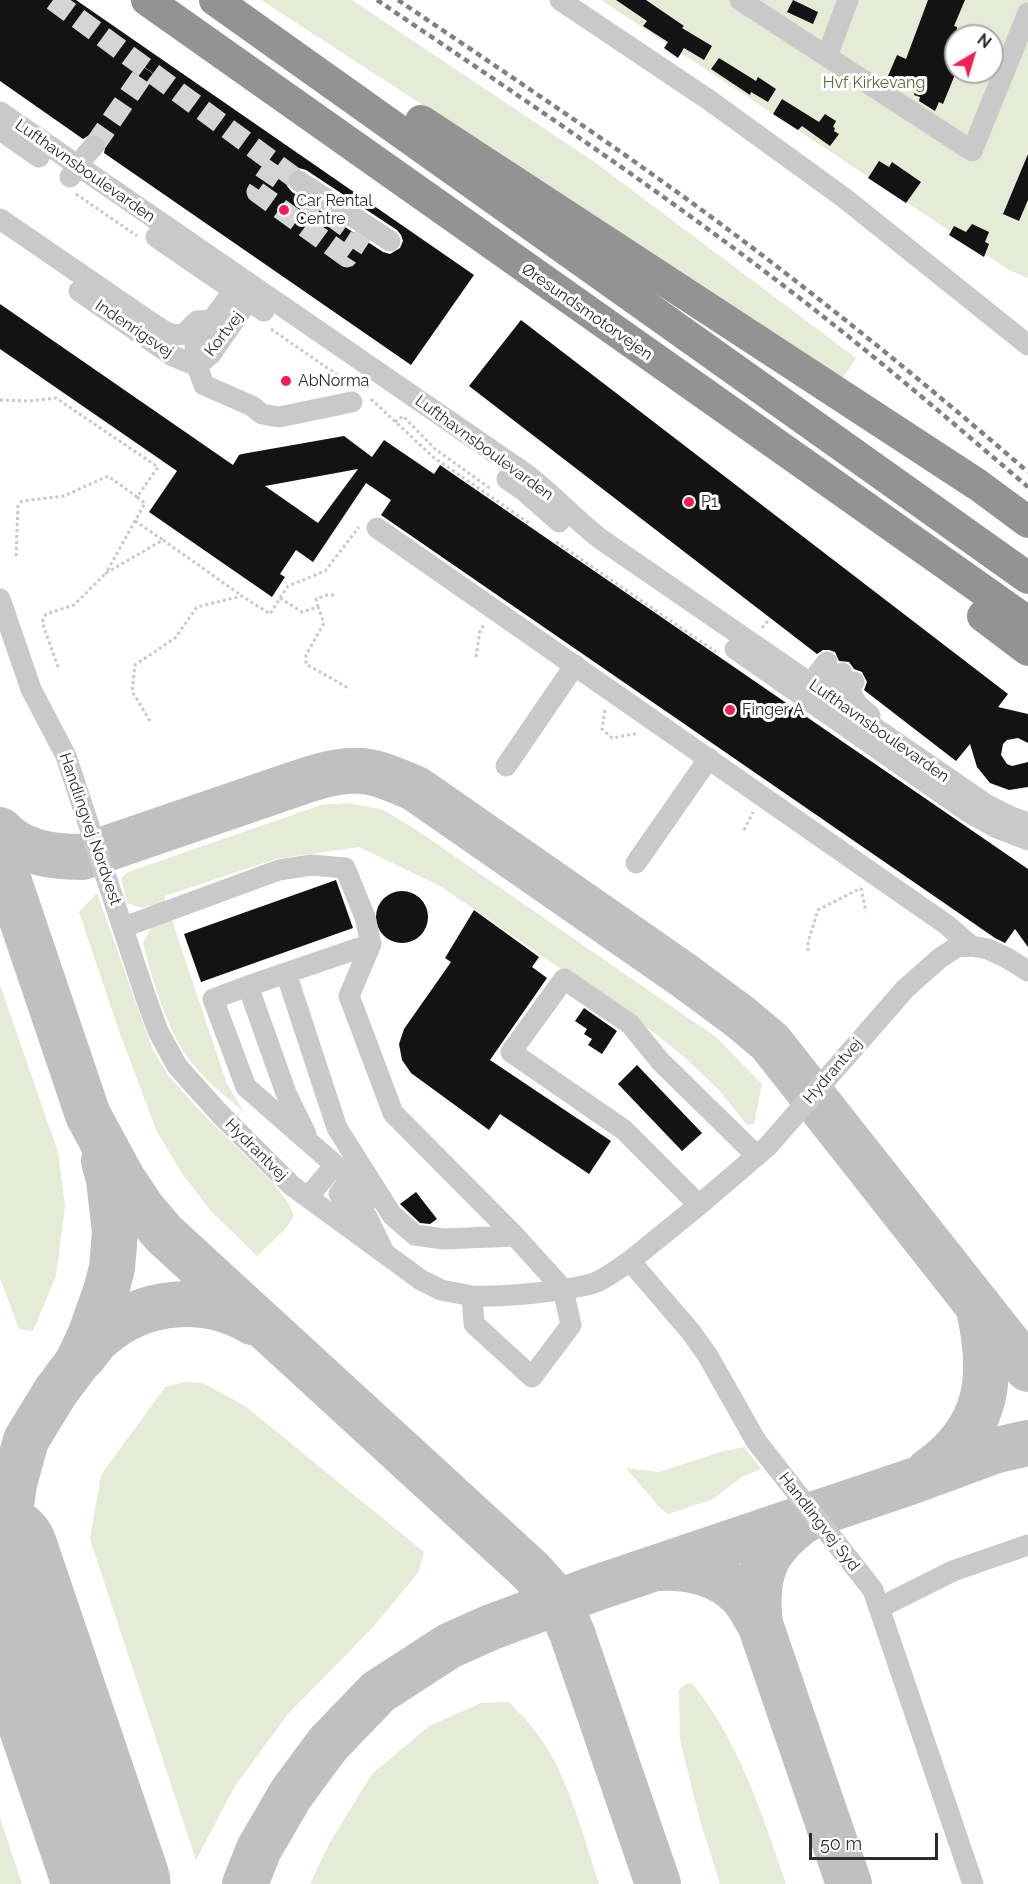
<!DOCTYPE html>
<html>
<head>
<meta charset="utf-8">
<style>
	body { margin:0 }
	#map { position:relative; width:1028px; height:1884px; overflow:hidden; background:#fff; font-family:Raleway,sans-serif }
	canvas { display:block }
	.north { position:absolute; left:944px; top:24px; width:60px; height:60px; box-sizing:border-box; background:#fff; border:2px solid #ababab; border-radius:50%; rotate:38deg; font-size:16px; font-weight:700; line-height:24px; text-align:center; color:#2c2c2c }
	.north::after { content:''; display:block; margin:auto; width:21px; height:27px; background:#f21f54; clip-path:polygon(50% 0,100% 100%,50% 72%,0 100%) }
	.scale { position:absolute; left:809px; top:1833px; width:129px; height:27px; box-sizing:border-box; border:3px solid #2c2c2c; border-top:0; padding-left:8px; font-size:18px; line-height:21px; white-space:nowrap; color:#2c2c2c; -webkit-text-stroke:4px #fff; paint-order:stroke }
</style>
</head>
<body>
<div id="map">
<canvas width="1028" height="1884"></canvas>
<div class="north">N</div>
<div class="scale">50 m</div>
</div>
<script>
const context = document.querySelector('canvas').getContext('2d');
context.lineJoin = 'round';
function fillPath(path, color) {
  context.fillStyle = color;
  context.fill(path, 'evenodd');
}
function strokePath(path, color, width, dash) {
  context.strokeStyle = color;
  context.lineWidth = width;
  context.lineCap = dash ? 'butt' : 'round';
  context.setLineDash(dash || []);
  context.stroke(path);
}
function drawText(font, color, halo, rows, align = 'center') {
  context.font = font + ' Raleway,sans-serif';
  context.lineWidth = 6;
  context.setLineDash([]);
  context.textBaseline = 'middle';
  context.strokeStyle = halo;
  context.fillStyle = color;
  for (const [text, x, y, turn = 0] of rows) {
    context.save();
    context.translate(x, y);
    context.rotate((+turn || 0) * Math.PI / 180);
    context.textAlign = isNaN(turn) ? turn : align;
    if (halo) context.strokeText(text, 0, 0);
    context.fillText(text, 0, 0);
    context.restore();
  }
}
fillPath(new Path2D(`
	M261 0H352L596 163 856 358 843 378Z
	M601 0H1028V278L1009 270ZM956 36H992V72H956Z
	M348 803 384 810 418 831 716 1037 762 1084 754 1124 747 1125 719 1090 683 1056 656 1034 440 886 359 847 276 859 165 896V902L142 908 127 903 121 878 128 872 321 805Z
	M97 893 152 1048 168 1075 200 1111 273 1183 289 1204 294 1216 286 1228 257 1256 210 1210 183 1175 157 1132 119 1031 79 912Z
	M172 920 227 1084 244 1112C224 1095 202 1078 187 1056 168 1032 150 973 143 943L151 928Z
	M0 985 58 1152 65 1206 56 1276 33 1331 19 1329 0 1278Z
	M185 1382 203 1383 245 1406 424 1552 418 1573 374 1626 288 1714 235 1786 196 1860 90 1539 101 1475 165 1387Z
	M744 1447 761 1469 743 1476 713 1499 668 1514 660 1508 626 1468 659 1472 720 1452Z
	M692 1683C739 1741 762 1814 786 1884H720L699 1817 680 1740 679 1690 684 1685Z
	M509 1702C516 1710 524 1717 531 1726 567 1768 582 1833 599 1884H310L329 1844 372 1774 429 1726 481 1703Z
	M0 1818 22 1884H0Z`), '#e5ebd7');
strokePath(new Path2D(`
	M0 830C21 853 52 857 82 857L298 783C324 774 354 765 381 775 393 779 405 784 416 789L682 974 739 1016 770 1042 1028 1369
	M0 855 88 1115 122 1178 142 1208 164 1234 531 1571 558 1601 572 1633 658 1884
	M83 1357C89 1350 94 1341 101 1336 143 1299 205 1294 252 1322
	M929 1471C991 1428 994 1373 978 1305
	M806 1519C765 1547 754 1574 760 1624L849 1884
	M658 1568C688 1566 720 1573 742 1596 749 1604 754 1615 760 1624
	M20 1613 10 1550 9 1519 14 1484 26 1440 56 1391 77 1363 90 1336 106 1291 112 1268 115 1232 109 1180 104 1161
	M245 1884 259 1849 291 1794 328 1744 378 1692 449 1646 489 1628 596 1588 910 1482 997 1450 1028 1443`), '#c0c0c0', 46);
strokePath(new Path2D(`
	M0 1554 112 1884`), '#c0c0c0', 117);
fillPath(new Path2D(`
	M0 0H76L474 275 411 365 104 153 106 143 102 136 91 134 83 139 0 81ZM299 168 306 170 397 230 401 235 403 241 400 248 390 254 383 252 292 192 287 186 286 180 289 174Z
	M616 0H646L684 26 682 28 712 46 704 60 684 48 678 58 664 48 668 42 643 26 647 21Z
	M793 0 818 12 813 24 787 12Z
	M928 0H965L954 26 957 27 956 72 943 104 939 102 935 111 919 101 920 97 914 95 915 91 909 89 911 85 888 76 897 55 906 59Z
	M719 58 756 81 758 77 776 89 768 102 751 92 750 95 711 69Z
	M782 99 819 122 825 114 836 121 833 127 835 128 834 131 839 134 830 146 802 126 798 130 773 114Z
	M1028 154V200L1019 221 1003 214Z
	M879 161 889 167 892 162 921 182 906 203 868 178Z
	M972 224 989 232 985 242 989 244 984 257 949 235 954 226 966 232Z
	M0 304 233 465 239 455 242 454 344 436 372 457 384 440 434 474 440 465 1028 869V947L1015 929 1005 943 995 938 381 515 391 500 366 483 313 562 296 550 280 574 285 577 272 597 149 512 177 471 0 349ZM358 469 318 523 265 486Z
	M521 320 1008 694 998 707 1028 714V743L1018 738 1007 740 1003 744 1001 755 1007 764 1012 766 1028 762V787L1009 790 990 783 977 767 970 744 956 761 864 690 867 682 862 672 854 669 849 662 839 661 835 652 829 650H823L817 654 469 386Z
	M336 880 353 928 201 982 184 934Z
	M376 917a26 26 0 1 1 52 0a26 26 0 1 1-52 0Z
	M474 910 539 957 532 967 547 978 490 1060 611 1141 589 1174 500 1114 489 1130 411 1073 402 1060 399 1044 404 1029 451 962 445 958Z
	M584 1008 617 1031 602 1054 588 1045 592 1039 584 1034 587 1029 575 1021Z
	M637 1065 702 1133 682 1151 618 1084Z
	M416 1192 437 1219 430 1224 420 1223 400 1204Z`), '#131313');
strokePath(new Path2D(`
	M53 0 299 181
	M94 146 147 69
	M276 164 257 192 347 257 360 237 296 190`), '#d5d5d5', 21, [21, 10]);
strokePath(new Path2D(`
	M76 194 137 236
	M271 329 349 383
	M371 399 433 457 529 523
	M0 400 29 401 56 398 158 467 137 497 145 503 106 573 163 540 242 596
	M395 422 403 416 435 449 491 489
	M135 521 163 540
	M556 542 716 652
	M16 556 18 506 22 501 64 496 108 476 137 497
	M280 598 288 586 325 571 359 527
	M318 607 316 599 327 595H337
	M762 628 770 618
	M476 657 480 630 484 625
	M58 667 42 622 46 614 74 605 106 573
	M605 710 602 729 612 738 639 733
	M150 721 132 691 135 665 175 638 197 607 242 596 270 614 280 598 302 612 318 607 324 623 306 655V664L350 689
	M744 830 753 812
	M861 888 866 912
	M808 951V942L818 910 861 888`), '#c9c9c9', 3, [3, 3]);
strokePath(new Path2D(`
	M560 0 709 100 843 197 1028 345
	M740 0 972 151 1028 13
	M827 56 848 0
	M0 112 526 474C553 494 575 520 602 540L987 805 1009 816 1028 823
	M0 130 39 157
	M70 177 86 155 94 146
	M299 181 390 241
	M0 219 146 319 166 332 176 335 184 334 197 321 212 320 242 279
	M156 237 264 311
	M79 291 173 356 197 366
	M212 320 195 345 197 366 204 385 252 406 262 414 279 417 352 402
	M197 366 211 354 256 289
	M507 479 523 490 559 522
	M377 528 947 925 971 946 988 949 1007 958 1028 971
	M0 599 31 689 66 756 146 998 158 1031 177 1066 221 1115 291 1185 421 1280 441 1290 472 1296
	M735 649 968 812 997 828 1028 840
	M854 682 850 688C853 701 859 707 870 715
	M809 698 810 684 827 662
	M815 699 826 695 842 673
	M506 766 575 665
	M636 863 709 758
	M124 927 279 870 312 865 345 868 365 917 371 944 349 996 393 1113 515 1236 563 1289 571 1325 532 1377 474 1324 472 1296C504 1297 563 1292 594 1283 606 1279 619 1268 630 1261L691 1332 708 1356 756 1441 873 1590 973 1884
	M371 944 286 973 337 1128 392 1215 415 1235 444 1239 515 1236
	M286 973 248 986 286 1093 306 1134
	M248 986 213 999 246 1087 373 1198
	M351 1179 339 1194 367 1217 383 1250
	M308 1197 335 1165
	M699 1205 768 1146 905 989 940 958 957 947 971 946
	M630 1261 699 1205 624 1130 511 1052 564 979 630 1024 660 1061 757 1156
	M879 1608 953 1571 1028 1545`), '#c9c9c9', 21);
strokePath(new Path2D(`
	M147 0 1028 622
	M215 0 1028 578
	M421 121 978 485 1028 522
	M983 616 1028 650`), '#939393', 32);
strokePath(new Path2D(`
	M377 0C519 96 661 191 797 296 876 357 952 422 1028 487
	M398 0C504 72 611 143 714 219 822 299 926 384 1028 472`), '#818181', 4.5, [6, 4.5]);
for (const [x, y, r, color] of [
	[284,210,6,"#f21f54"],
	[286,381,6,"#f21f54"],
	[689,502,6,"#f21f54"],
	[730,710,6,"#f21f54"]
]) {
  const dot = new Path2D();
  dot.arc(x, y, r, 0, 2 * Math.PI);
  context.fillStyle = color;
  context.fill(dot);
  strokePath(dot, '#fff', 2);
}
drawText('16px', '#586a36', '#fff', [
	["Hvf Kirkevang",874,83]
]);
drawText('16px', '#2c2c2c', '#fff', [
	["Lufthavnsboulevarden",85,171,35],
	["Øresundsmotorvejen",587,312,35],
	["Indenrigsvej",134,329,34],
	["Kortvej",224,334,-52],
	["Lufthavnsboulevarden",484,448,36],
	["Lufthavnsboulevarden",879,731,35],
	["Handlingvej Nordvest",90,829,71],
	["Hydrantvej",833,1071,-49],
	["Hydrantvej",256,1150,45],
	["Handlingvej Syd",819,1522,52]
]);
drawText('16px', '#2c2c2c', '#fff', [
	["Car Rental",296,201],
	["Centre",296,219],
	["AbNorma",298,381],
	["P1",701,502],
	["Finger A",742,710]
], 'left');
</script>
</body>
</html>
